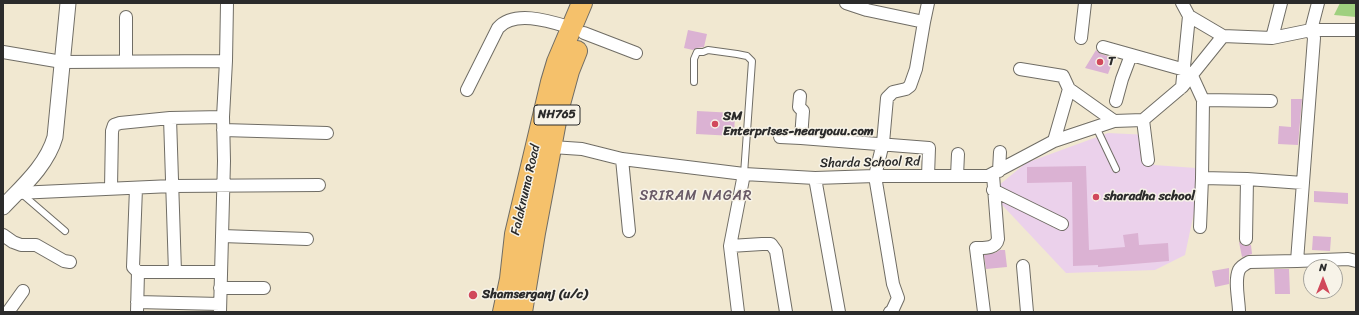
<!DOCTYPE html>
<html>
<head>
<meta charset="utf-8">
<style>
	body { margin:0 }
	#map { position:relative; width:1359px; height:315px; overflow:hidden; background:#f1e8d1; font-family:Sriracha,sans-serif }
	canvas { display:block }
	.frame { position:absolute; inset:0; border:4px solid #2b2b2b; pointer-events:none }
	.north { position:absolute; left:1303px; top:259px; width:40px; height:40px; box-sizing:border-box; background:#f7f3e8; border:1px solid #a5a39c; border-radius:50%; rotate:0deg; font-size:11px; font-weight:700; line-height:16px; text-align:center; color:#2b2b2b }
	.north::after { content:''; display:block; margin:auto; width:14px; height:18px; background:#d1495b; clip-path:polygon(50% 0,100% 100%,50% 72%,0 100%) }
</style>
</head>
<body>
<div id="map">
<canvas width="1359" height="315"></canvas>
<div class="frame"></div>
<div class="north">N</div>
</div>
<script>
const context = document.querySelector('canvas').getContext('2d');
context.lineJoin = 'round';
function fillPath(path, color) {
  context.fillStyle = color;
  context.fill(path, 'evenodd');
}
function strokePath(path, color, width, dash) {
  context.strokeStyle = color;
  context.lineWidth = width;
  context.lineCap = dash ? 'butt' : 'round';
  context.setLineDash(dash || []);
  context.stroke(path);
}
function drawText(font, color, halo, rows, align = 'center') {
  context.font = font + ' Sriracha,sans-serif';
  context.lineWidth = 3;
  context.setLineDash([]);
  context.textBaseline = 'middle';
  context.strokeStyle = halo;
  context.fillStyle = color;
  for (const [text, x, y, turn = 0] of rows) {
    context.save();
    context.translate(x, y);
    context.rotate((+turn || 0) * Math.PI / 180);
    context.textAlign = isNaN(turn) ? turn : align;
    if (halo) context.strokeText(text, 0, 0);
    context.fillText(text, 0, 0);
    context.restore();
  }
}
fillPath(new Path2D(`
	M1108 133 1149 135 1154 165 1196 168V203L1185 255 1155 270 1066 273 989 191 993 190 1026 163Z`), '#ebd1eb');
fillPath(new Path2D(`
	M1340 3H1356V17L1334 15Z`), '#9fd07f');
fillPath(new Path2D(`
	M688 30 707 34 704 47 697 48 693 50 684 48Z
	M1096 50 1101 54 1114 58 1108 74 1085 68Z
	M1291 99H1302L1298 145 1278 144 1279 126 1291 127Z
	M697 111 735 113 734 136 696 134Z
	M1086 166 1089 250 1125 247 1123 235 1138 233 1139 245 1168 243 1169 261 1098 267V265L1073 266 1072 182 1027 183V167Z
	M1314 191 1348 193V204L1314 202Z
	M1313 236 1331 237 1330 251 1312 250Z
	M1239 242 1245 246 1251 245 1252 254 1242 257Z
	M1000 250H1005L1007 267 986 269 984 255 995 253Z
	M1229 268V284L1215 287 1212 271Z
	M1274 269H1289L1290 294H1275Z`), '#dbb2d3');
const service = new Path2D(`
	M694 82V59L697 52H703L708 50 737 54 747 56 752 61 744 174
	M1096 127 1116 169
	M22 194 65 231`);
const minor = new Path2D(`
	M846 3 867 10 924 22 916 69 910 86 906 89 893 92 887 98 883 143 875 176 893 284 898 298 892 311 890 312
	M1182 3 1189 16 1223 36 1272 38 1311 30H1356
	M1189 16 1182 87 1223 36
	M126 17V62
	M924 22 928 3
	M584 33 636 53
	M1081 38 1085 3
	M1272 38 1281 3
	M1103 47 1185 70
	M3 52 62 62 226 61
	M1020 69 1063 76 1069 89 1054 141
	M1192 76 1203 100 1202 178 1200 227
	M1069 89 1114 121
	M467 90 498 28C515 9 552 22 572 28
	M800 96 799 107 803 111 801 138 929 148 928 176
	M1203 100 1271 101
	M1116 101 1122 79 1131 55
	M170 118 175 272
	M1143 120 1148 160
	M223 130 327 133
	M780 137 801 138
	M545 144 552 147 582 149 622 159 744 174 815 178 875 176H988L1054 141 1114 121 1143 120 1182 87
	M622 159 629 231
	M999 171 1000 152
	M957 176 958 154
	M815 178 839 312
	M1202 178 1247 179 1246 239
	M1247 179 1303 183
	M111 188 112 131 114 125 120 123 170 118 223 117
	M136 188 133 267 138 272 137 312
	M993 190 1062 224
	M17 193 172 186 319 185
	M3 235 13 242 21 245H36L64 261 70 262
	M222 236 307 239
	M730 246 762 244H771L776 251 786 312
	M1297 261 1348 259 1356 261
	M1023 266 1027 312
	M138 272H221
	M220 288H264
	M137 302 220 304
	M8 312 23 291
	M220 312 224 161 223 117 226 61 227 3
	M738 312 730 246 744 174
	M984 312 976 248C984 248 996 249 998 239L993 175
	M1239 312C1239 300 1234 281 1239 270 1241 266 1245 264 1249 262L1297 261 1314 38 1311 30 1318 3`);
const tertiary = new Path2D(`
	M3 207C23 186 47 165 55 137L68 3`);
const trunk = new Path2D(`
	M503 312 510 279 515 234 551 82 557 62 582 3
	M522 312 535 233 558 111 569 71 577 51`);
strokePath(service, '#706d65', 8);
strokePath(minor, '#706d65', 14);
strokePath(tertiary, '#706d65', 17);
strokePath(trunk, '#706d65', 22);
strokePath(service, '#fff', 6);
strokePath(minor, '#fff', 12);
strokePath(tertiary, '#fff', 15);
strokePath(trunk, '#f5c16b', 20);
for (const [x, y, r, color] of [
	[1100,62,4,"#d1495b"],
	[715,124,4,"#d1495b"],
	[1096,197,4,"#d1495b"],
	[473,295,5,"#d1495b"]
]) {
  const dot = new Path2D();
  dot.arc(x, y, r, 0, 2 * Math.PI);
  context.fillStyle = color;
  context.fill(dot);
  strokePath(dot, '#f7f3e8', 1.5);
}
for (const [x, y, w] of [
	[557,115,46]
]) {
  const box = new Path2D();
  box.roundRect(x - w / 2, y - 10, w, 20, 3);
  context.fillStyle = '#f7f3e8';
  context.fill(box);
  strokePath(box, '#2b2b2b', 1);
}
drawText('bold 12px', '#2b2b2b', null, [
	["NH765",557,115]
]);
drawText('bold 13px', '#2b2b2b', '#f7f3e8', [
	["T",1108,62],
	["SM",723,117],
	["Enterprises-nearyouu.com",723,132],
	["sharadha school",1104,197],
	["Shamserganj (u/c)",482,295]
], 'left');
drawText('13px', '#2b2b2b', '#f7f3e8', [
	["Sharda School Rd",870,163,-1],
	["Falaknuma Road",526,190,-77]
]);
context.letterSpacing = '1px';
drawText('14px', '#695a66', '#f7f3e8', [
	["SRIRAM NAGAR",696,196]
]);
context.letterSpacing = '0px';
</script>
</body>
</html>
